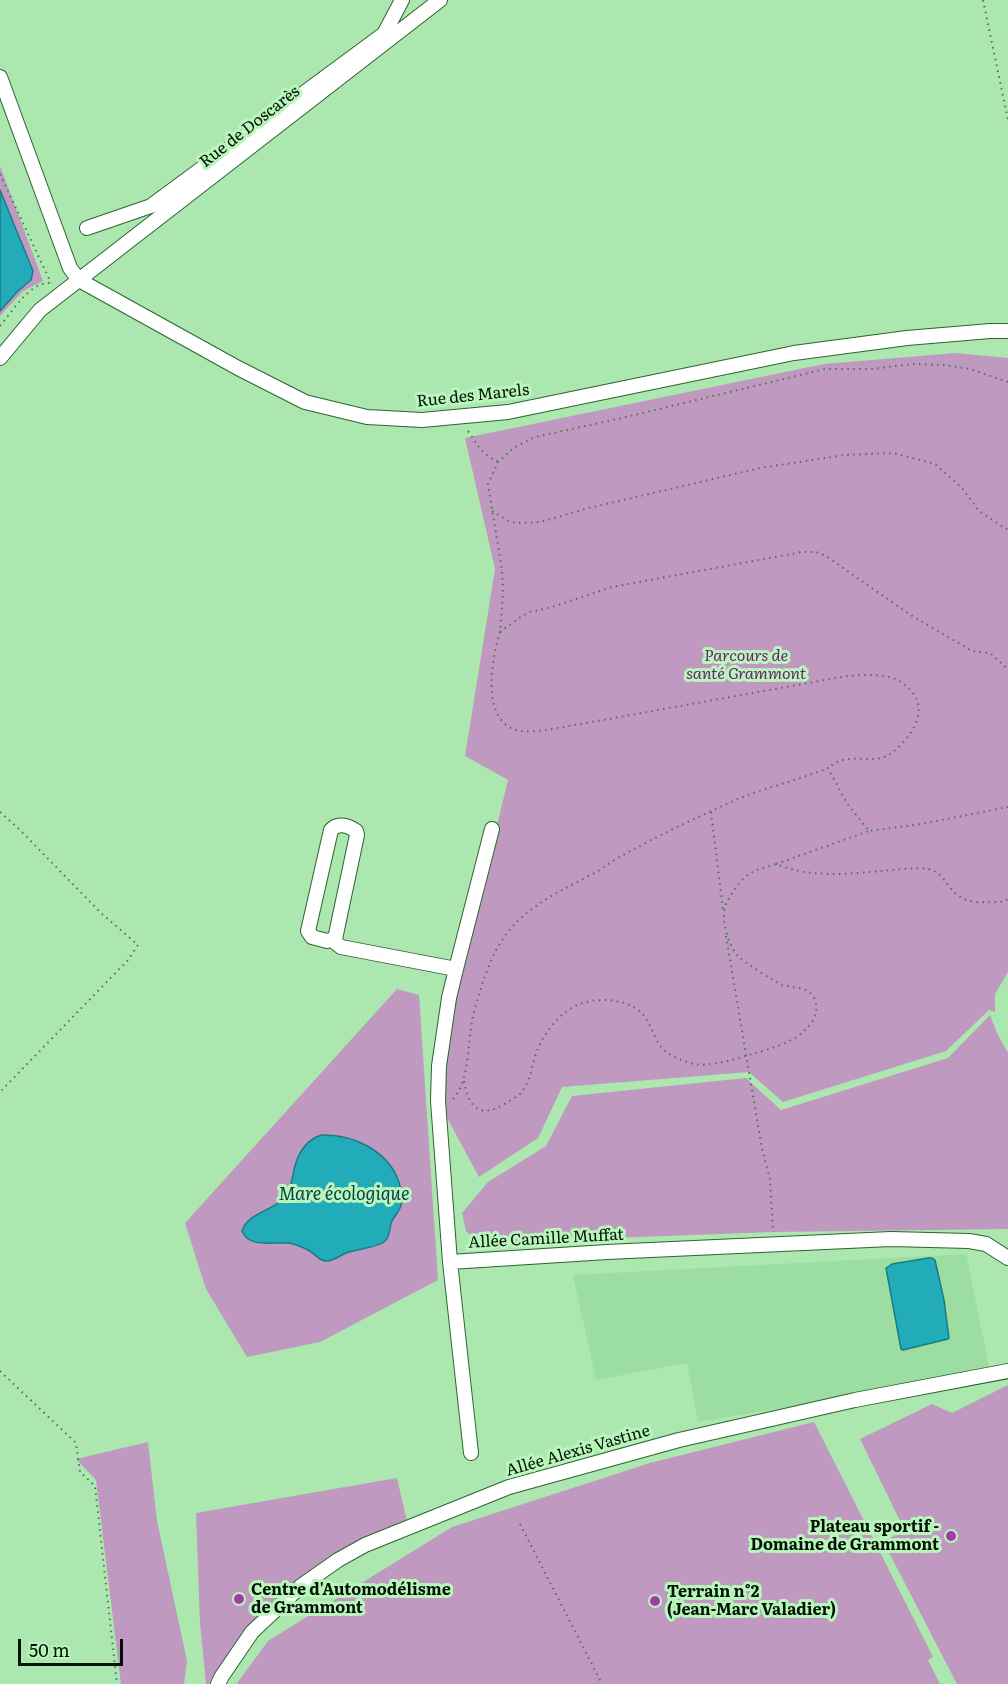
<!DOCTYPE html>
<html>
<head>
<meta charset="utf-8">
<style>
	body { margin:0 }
	#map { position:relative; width:1008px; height:1684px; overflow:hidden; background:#ace7af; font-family:Literata,serif }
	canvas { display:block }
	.scale { position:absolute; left:18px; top:1639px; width:105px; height:27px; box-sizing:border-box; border:3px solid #001202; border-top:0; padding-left:8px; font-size:18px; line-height:21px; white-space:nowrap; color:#001202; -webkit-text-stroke:4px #b9f5bc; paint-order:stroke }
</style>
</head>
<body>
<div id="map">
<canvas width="1008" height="1684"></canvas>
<div class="scale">50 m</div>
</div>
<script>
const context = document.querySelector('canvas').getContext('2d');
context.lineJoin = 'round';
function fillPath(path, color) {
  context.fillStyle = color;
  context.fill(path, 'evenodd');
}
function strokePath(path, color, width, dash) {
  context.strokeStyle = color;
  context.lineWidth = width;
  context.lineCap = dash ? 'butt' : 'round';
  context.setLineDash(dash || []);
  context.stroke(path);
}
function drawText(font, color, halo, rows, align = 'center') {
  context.font = font + ' Literata,serif';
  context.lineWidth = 6;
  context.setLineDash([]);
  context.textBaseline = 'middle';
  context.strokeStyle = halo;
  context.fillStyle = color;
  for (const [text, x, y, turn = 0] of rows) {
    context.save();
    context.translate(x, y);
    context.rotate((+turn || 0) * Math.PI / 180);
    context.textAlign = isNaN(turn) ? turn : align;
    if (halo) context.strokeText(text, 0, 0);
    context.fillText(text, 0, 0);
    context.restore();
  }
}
fillPath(new Path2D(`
	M966 1254 989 1366 828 1400 698 1422 687 1363 596 1380 573 1275Z`), '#9cdda1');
fillPath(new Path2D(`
	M0 166 43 281 23 291 0 316Z
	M956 353 1008 358V972L995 994V1012L989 1010 946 1051 783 1102 749 1072 562 1087 538 1138 479 1177 438 1101 439 1066 508 780 465 756 495 569 465 438 824 364Z
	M397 989 419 995 438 1280 320 1342 247 1357 206 1289 185 1223Z
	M990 1015 997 1033 1008 1053V1229L773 1232 479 1243 466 1231 462 1213 488 1182 546 1146 572 1096 746 1078 781 1110 948 1058Z
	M1008 1385V1684H957L883 1541 905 1531 860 1439 932 1404 952 1413Z
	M814 1422 933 1657 928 1660 940 1684H238L237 1683 268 1641 452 1527 650 1463Z
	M148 1442 157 1521 187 1661 184 1684H121L96 1480 76 1459Z
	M397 1478 407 1521 354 1543 306 1575 250 1626 227 1656 209 1684H206L200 1623 196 1513Z`), '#bf99c0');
const water = new Path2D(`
	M0 190 33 271 31 280 17 292 0 311Z
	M321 1135C354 1134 388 1151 399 1182 401 1190 403 1197 401 1205 400 1211 395 1215 392 1221 389 1227 391 1237 384 1242 377 1247 359 1249 349 1252 342 1254 335 1260 328 1261 318 1261 316 1254 308 1250 302 1247 294 1243 287 1243 271 1242 249 1248 242 1231 248 1212 274 1211 285 1197 291 1191 291 1182 293 1175 296 1156 304 1141 321 1135Z
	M928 1258H932L935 1260 944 1300 949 1338 948 1339 903 1350 901 1349 886 1268 892 1264Z`);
fillPath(water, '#22abb9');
strokePath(water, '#187d82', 1.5);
const minor = new Path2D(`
	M0 77 70 268 79 280 238 368 305 402 367 417 422 420 508 412 794 353 907 338 990 331H1008
	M87 228 151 206 384 34 402 0
	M0 358 40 310 440 0
	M492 829 456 969 449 998 439 1066 438 1101 450 1262 607 1252 891 1239 969 1241 986 1244 1008 1258
	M335 939 327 941 312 937 308 931 331 830C338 822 349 826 356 831L357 835 335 939 336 943 341 947 456 969
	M450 1262 471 1453
	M218 1684 222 1676 252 1632 301 1586 338 1560 365 1545 509 1487 679 1440 855 1400 1008 1371`);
strokePath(minor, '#2c6433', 16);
strokePath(new Path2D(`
	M983 0 1008 120
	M0 174 51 283
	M0 326C13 311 29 282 51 283
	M1008 382 970 369 944 365 912 364 872 369H825L622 418 535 437 515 447 498 462 488 484 502 570 503 594 500 632 522 616 530 612 552 607 612 587 802 552H816L826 556 909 614 972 651 990 653 1008 669
	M468 431C478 446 481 453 498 462
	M492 511 508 521 516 523 540 522 589 508 760 468 845 455 893 453 935 464 962 488 979 511 1008 530
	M500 632C492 658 481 715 513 729 523 733 536 731 547 730L847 676C862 675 879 674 893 678 901 681 907 686 912 692 930 712 908 742 890 754 875 764 854 755 840 761 836 762 832 765 828 768
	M0 812 20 830 101 913 138 945 128 960 0 1092
	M711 812 723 910
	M776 864 869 831
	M726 936 762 1149 770 1179 773 1232
	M464 1081C468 1107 480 1120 506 1103 511 1100 517 1097 521 1093 529 1083 531 1072 534 1060 540 1037 559 1011 582 1003 603 997 635 999 647 1020 653 1030 657 1045 665 1051 673 1057 685 1062 694 1064 712 1067 735 1059 752 1054 770 1049 796 1042 808 1027 816 1019 820 1004 812 995 804 986 793 988 782 985 775 982 742 961 737 955 728 944 720 918 726 904 732 893 739 880 751 873 758 868 769 867 776 864 809 878 847 874 882 871 896 870 914 867 928 869 943 871 947 889 959 896 967 902 980 903 990 902 997 902 1002 903 1008 899
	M453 1099C469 1082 468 1045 472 1021 477 998 485 974 495 952 516 912 550 896 589 876 598 872 606 865 616 859 655 837 697 817 738 799 767 787 799 780 828 768L846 802 869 831 921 824 1008 807
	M0 1371 76 1443 80 1472 95 1486 117 1684
	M520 1524 602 1684`), '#4f7452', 2, [1.5, 4.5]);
strokePath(minor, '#fff', 14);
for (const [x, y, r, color] of [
	[951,1536,6,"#a03da4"],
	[239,1599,6,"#a03da4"],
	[655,1601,6,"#a03da4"]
]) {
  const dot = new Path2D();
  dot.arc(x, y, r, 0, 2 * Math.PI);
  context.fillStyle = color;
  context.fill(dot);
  strokePath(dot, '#b9f5bc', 2);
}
drawText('16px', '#001202', '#b9f5bc', [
	["Rue de Doscarès",250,127,-38],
	["Rue des Marels",473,396,-6],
	["Allée Camille Muffat",546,1239,-3],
	["Allée Alexis Vastine",578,1451,-16]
]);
drawText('italic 16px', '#6a236e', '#b9f5bc', [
	["Parcours de",746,656],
	["santé Grammont",746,674]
]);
drawText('bold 16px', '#001202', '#b9f5bc', [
	["Plateau sportif -",939,1527,"right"],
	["Domaine de Grammont",939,1545,"right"],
	["Centre d'Automodélisme",251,1590],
	["de Grammont",251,1608],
	["Terrain n°2",667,1592],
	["(Jean-Marc Valadier)",667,1610]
], 'left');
drawText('italic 18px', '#084248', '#b9f5bc', [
	["Mare écologique",344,1195]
]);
</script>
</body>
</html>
